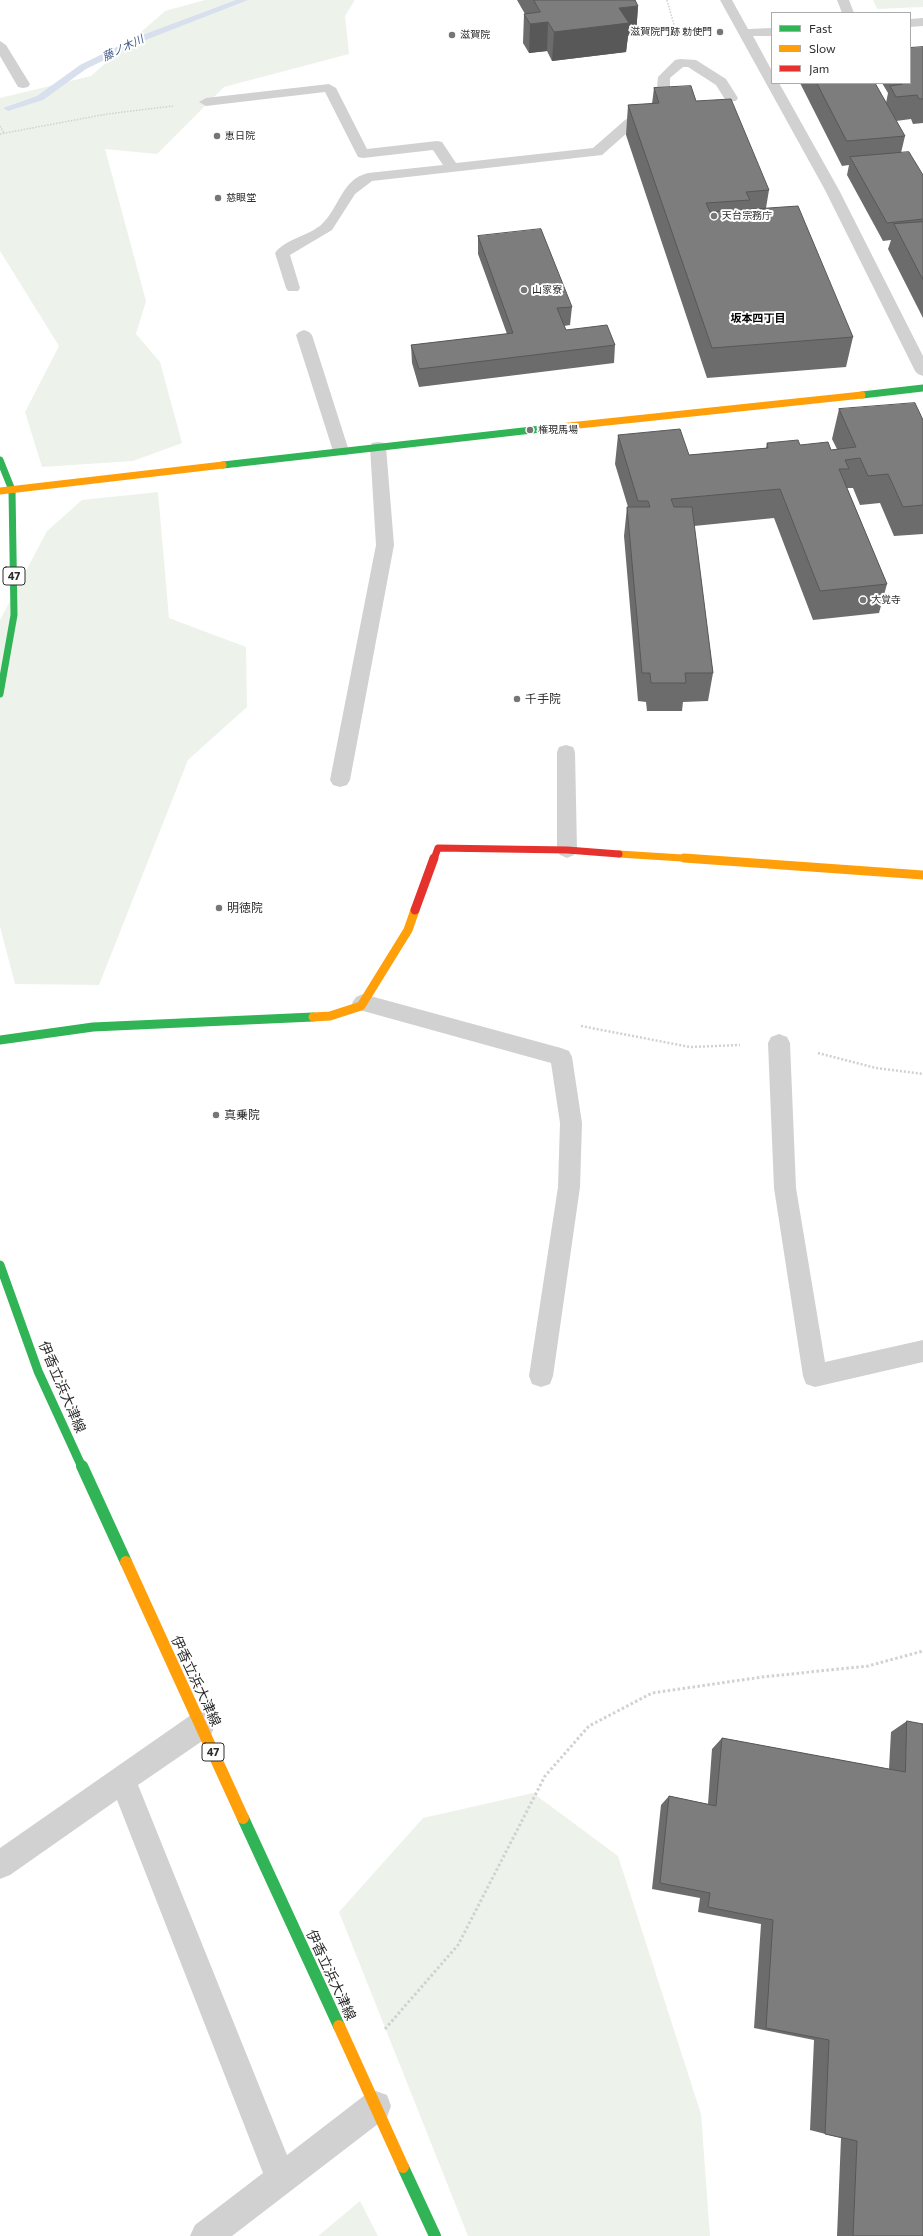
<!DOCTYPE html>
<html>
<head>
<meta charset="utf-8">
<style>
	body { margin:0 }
	#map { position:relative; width:923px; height:2236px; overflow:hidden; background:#fff; font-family:Commissioner,sans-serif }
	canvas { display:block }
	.legend { position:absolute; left:771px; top:12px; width:140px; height:72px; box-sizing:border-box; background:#fff; border:1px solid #ababab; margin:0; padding:5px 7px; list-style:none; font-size:12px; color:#2c2c2c }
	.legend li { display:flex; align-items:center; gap:8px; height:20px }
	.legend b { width:20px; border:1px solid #ababab }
</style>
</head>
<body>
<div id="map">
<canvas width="923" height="2236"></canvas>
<ul class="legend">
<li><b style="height:5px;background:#30b455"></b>Fast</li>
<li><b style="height:5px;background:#ff9f0a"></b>Slow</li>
<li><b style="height:5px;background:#e5322d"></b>Jam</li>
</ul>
</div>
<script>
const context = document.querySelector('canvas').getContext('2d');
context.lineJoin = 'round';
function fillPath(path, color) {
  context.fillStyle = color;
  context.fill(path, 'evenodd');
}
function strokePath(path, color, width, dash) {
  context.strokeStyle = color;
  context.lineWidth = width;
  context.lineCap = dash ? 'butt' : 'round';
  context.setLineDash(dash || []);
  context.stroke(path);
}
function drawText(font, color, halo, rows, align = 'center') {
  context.font = font + ' Commissioner,"Noto Sans JP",sans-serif';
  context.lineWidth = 4;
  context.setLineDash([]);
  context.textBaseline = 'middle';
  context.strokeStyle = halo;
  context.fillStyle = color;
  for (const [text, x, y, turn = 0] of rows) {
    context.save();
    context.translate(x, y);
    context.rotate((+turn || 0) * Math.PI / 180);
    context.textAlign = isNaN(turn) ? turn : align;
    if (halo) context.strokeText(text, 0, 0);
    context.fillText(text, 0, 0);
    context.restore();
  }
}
fillPath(new Path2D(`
	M205 0H355L345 16 349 54 224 87 157 154 105 149 146 301 136 334 160 362 182 443 133 461 42 467 25 412 59 346 0 251V98L91 76 165 11Z
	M873 0H923V7L877 9Z
	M158 492 169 618 246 647 247 707 188 760 99 985 15 984 0 927V620L47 531 82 500Z
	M533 1793 618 1856 701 2114 710 2236H468L339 1912 423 1818Z
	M360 2201 378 2236H318Z`), '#edf3eb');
fillPath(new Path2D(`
	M236 0H248L143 41 86 69 43 100 8 111 3 108 37 96 80 65 137 37Z`), '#d8e0ee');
strokePath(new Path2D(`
	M667 0 676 32
	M0 126 4 133
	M0 134 107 114 173 106`), '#d1d1d1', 1.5, [1.5, 1.5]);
strokePath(new Path2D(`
	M581 1026 690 1047 740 1045
	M818 1053 876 1068 923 1074`), '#d1d1d1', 2.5, [2, 2]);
strokePath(new Path2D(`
	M385 2029 458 1945 545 1776 589 1726 652 1693 762 1677 868 1666 923 1651`), '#d1d1d1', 3, [2.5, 2.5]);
fillPath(new Path2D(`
	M680 59 696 60 726 79 738 98 736 101H726L716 85 688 67H683L670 78V102L668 105 635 126 602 155 372 181 355 194 332 230 290 255 300 288 298 291H288L286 288 275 253C285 239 309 236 322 224 339 208 342 179 368 173L443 165 433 150 363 158 358 157 325 92 206 106 199 102 206 98 329 84 336 88 367 149 437 141 442 142 456 163 593 148 625 120 656 100 658 77 675 60Z
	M304 330 309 332 312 335 349 451 347 455H335L333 451 296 335 299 332Z`), '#d1d1d1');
fillPath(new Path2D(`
	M720 0H732L748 29 772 28V36H753L772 71V83H779L839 190 923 356V376L918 374 915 371 825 190Z
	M837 0H849L854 13H842Z
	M923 18V26L910 27V19Z
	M0 41 6 45 30 84 28 87 23 88 18 87 0 56Z
	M378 442 384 443 386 447 394 545 350 780 347 785 340 787 333 785 330 780 376 545 370 447 372 443Z
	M566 745 573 747 575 752 577 850 574 855 567 858 560 855 557 850V752L559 747Z
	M363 994 561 1048 569 1051 572 1057 582 1123 580 1187 553 1376 550 1384 541 1387 532 1384 529 1376 558 1187 560 1123 551 1063 356 1009 352 1003 356 997Z
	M779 1034 787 1037 790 1043 796 1188 825 1362 923 1340V1362L815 1387 806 1384 803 1376 774 1188 768 1043 771 1037Z
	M201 1711 211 1715 215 1725 211 1735 138 1785 287 2155 365 2095 376 2091 387 2095 391 2106 387 2117 232 2236H190L195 2225 263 2173 117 1800 10 1875 0 1879V1848L191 1715Z`), '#d1d1d1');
strokePath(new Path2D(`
	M862 395 923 388
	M0 460 12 490 14 615 0 694
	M223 465 541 429`), '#30b455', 7);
strokePath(new Path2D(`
	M0 1040 93 1027 313 1017
	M0 1265 38 1371 82 1467`), '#30b455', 9);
strokePath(new Path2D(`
	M82 1466 126 1562
	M243 1818 339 2026
	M403 2167 435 2236`), '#30b455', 12);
strokePath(new Path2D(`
	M541 429 862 395
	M0 491 223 465
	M619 854 698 859`), '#ff9f0a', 7);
strokePath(new Path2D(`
	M684 858 923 875
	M313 1017 330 1016 361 1006 408 930 415 910`), '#ff9f0a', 9);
strokePath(new Path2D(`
	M126 1562 243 1818
	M339 2026 403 2167`), '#ff9f0a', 12);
strokePath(new Path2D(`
	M434 859 438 848 567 850 619 854`), '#e5322d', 7);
strokePath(new Path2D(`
	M415 910 434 858`), '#e5322d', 9);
fillPath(new Path2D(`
	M517 0H635L638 6 636 35 628 36 626 52 552 61 547 51 529 53 523 43 524 14H525Z
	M923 47V123L913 124 911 119 896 121 905 136 901 153 923 175V318L888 249 891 240 883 241 847 175 849 165 842 166 800 83H875L886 103 888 93 882 83H910Z
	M654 88 696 101 769 190 766 208 853 337 846 367 707 378 626 135 628 105 652 104Z
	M478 236 572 307 570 325 564 326 566 330 615 345 614 363 419 387 412 363 411 345 507 334 478 254Z
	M839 409 923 420V534L894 536 880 503 860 505 853 488H847L887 584 879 613 813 620 774 518 694 526 713 673 708 701 683 702 682 711H647L646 702 638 701 624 536 627 507H628L615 464 618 435 689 455 766 448 767 443 800 445 831 450 837 449 832 439Z
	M907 1721 923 2236H837L841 2138 810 2130 814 2040 754 2028 761 1924 698 1912 700 1898 652 1889 661 1805 669 1796 708 1804 712 1749 722 1738 889 1769 891 1732Z`), '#6c6c6c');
fillPath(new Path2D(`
	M607 0 638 6 636 35 628 36 626 52 552 61 554 32Z
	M548 22 547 51 529 53 530 24Z`), '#585858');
const building = new Path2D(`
	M534 0H635L638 6 619 8 629 23 554 32 548 22 530 24 524 14 540 12Z
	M923 47V99H919L917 95 896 97 890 86 903 84 902 83H910V48Z
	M817 83H875L905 136 847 141Z
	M691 86 696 101 731 99 769 190 746 192 750 200 706 203 710 212 798 206 853 337 712 348 628 105 659 103 654 88Z
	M909 152 923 175V219L887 223 850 157Z
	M923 222V280L894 224Z
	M541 229 572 307 557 308 566 330 607 325 615 345 419 369 411 345 513 333 478 236Z
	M915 403 923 420V505L903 507 888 474 868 476 860 458 845 460 849 469H839L887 584 820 591 780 489 671 499 674 507H692L713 673H685L686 683H651L650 673H642L627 507H650L648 501H638L618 435 680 429 689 455 768 448 767 443 798 440 800 445 828 442 831 450 856 447 839 409Z
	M907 1721 923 1724V2236H853L857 2141 825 2134 829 2040 766 2028 773 1920 708 1907 710 1893 660 1883 669 1796 716 1806 722 1738 905 1772Z`);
fillPath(building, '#7d7d7d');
strokePath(building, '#585858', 1);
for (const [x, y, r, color] of [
	[720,32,4,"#767676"],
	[452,35,4,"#767676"],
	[217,136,4,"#767676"],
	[218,198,4,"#767676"],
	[714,216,4,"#767676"],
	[524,290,4,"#767676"],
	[530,430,4,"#767676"],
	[863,600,4,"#767676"],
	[517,699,4,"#767676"],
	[219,908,4,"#767676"],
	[216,1115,4,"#767676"]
]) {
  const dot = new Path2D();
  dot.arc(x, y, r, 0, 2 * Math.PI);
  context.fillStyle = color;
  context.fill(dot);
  strokePath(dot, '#fff', 1.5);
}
drawText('10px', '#2c2c2c', '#fff', [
	["滋賀院門跡 勅使門",712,32,"right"],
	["滋賀院",460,35],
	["恵日院",225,136],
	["慈眼堂",226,198],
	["天台宗務庁",722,216],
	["山家寮",532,290],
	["権現馬場",538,430],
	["大覚寺",871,600]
], 'left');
drawText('italic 11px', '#415887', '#fff', [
	["藤ノ木川",123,48,-26]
]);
drawText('bold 11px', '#000', '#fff', [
	["坂本四丁目",758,318]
]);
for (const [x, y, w] of [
	[14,576,22],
	[213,1752,22]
]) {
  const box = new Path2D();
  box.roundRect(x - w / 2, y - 9, w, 18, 3);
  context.fillStyle = '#fff';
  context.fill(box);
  strokePath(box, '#2c2c2c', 1);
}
drawText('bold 11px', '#2c2c2c', null, [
	["47",14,576],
	["47",213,1752]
]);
drawText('12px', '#2c2c2c', '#fff', [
	["千手院",525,699],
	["明徳院",227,908],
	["真乗院",224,1115]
], 'left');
drawText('14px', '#2c2c2c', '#fff', [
	["伊香立浜大津線",62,1387,67],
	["伊香立浜大津線",196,1681,65],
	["伊香立浜大津線",331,1975,65]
]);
</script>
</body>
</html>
